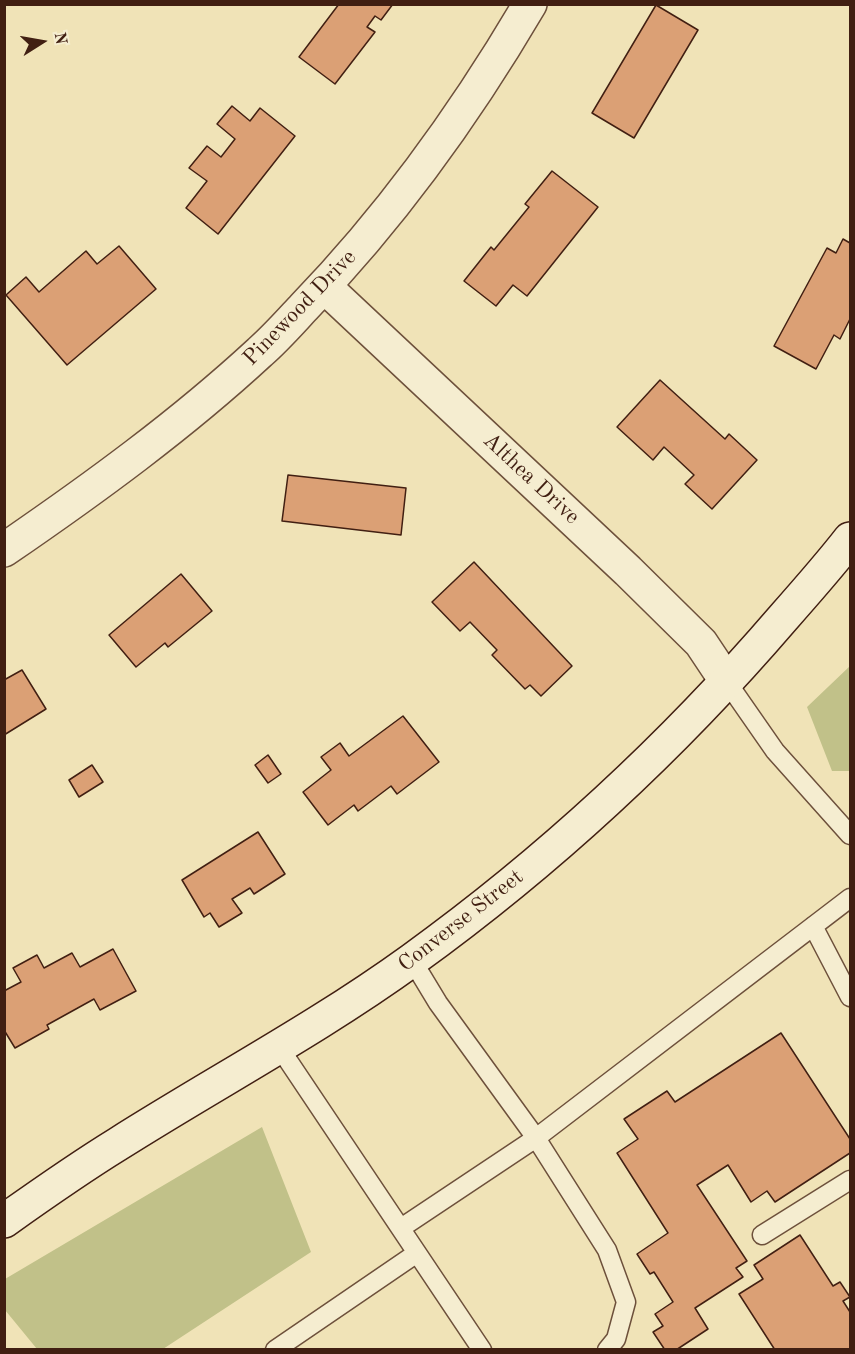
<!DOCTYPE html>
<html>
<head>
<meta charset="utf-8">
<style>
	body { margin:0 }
	#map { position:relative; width:855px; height:1354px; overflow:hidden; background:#f0e3b7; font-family:"Old Standard TT",serif }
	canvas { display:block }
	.frame { position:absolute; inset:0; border:6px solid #411f12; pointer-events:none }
	.north { position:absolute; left:12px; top:12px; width:60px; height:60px; -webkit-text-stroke:4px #f5edd0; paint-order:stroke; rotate:79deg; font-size:16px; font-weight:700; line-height:24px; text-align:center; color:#411f12 }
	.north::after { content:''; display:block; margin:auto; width:21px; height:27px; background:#411f12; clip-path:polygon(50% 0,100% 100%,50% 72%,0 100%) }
</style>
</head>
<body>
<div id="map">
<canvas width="855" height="1354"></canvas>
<div class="frame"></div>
<div class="north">N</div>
</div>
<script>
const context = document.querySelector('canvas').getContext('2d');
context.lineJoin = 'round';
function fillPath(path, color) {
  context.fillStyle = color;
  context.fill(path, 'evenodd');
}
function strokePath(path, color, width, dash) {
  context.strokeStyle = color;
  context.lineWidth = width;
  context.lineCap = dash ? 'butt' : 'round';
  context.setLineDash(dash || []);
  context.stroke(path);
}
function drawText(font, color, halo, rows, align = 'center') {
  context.font = font + ' "Old Standard TT",serif';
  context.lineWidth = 5;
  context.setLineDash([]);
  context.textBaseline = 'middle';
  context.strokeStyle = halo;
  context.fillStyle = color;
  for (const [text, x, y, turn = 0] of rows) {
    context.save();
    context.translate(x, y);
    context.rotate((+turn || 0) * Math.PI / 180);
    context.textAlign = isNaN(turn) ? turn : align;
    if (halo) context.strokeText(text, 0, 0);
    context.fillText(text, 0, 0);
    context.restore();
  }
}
fillPath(new Path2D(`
	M850 666V771H832L807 707Z
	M262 1127 311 1252 163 1349H37L5 1310V1279Z`), '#c1c189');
const building = new Path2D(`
	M339 4H393L381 20 375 16 367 27 375 32 335 84 299 57Z
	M656 5 698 30 634 138 592 113Z
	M232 106 250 121 260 108 295 136 218 234 186 208 207 181 189 168 207 146 221 157 235 139 217 124Z
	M552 171 598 207 527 296 513 285 496 306 464 281 491 247 494 250 529 207 525 204Z
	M843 239 850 243V319L840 339 834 335 816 369 774 346 827 248 836 253Z
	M119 246 156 289 67 365 6 295 26 277 39 292 86 251 97 264Z
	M660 380 725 439 729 434 757 460 712 509 685 484 694 475 664 447 653 460 617 427Z
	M288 475 406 488 401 535 282 521Z
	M474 562 572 666 541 696 530 685 525 689 492 655 497 650 470 622 460 631 432 602Z
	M181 574 212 611 168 647 165 643 136 667 109 635Z
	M22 670 46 709 4 735V680Z
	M403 716 439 762 397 794 391 786 358 811 354 805 328 825 303 792 331 770 321 757 340 743 349 756Z
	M268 755 281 774 268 783 255 765Z
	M92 765 103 782 79 797 69 780Z
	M258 832 285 874 254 894 250 888 232 899 242 913 219 927 210 913 204 917 182 880Z
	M113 949 136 991 100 1010 94 999 47 1025 49 1029 15 1048 4 1030V991L21 982 13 968 37 955 44 968 72 953 80 967Z
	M781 1033 850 1139V1153L775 1202 767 1191 751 1202 728 1165 697 1185 747 1261 736 1268 743 1277 695 1308 708 1329 676 1350H665L653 1332 663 1326 655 1314 673 1302 654 1272 650 1274 637 1254 668 1233 617 1153 638 1139 624 1119 667 1091 675 1102Z
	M800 1235 833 1286 840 1282 850 1297 843 1301 850 1312V1350H775L739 1294 763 1279 754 1265Z`);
fillPath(building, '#dba075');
strokePath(building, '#411f12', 1.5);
const lane = new Path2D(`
	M727 682 775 751 850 835
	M813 926 850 997
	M412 960 438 1003 536 1138 607 1250 626 1302 616 1339 607 1350
	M279 1047 482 1350
	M401 1228 536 1138 850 898
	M762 1235 850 1180
	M275 1350 417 1253`);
const street = new Path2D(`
	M324 286 628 571 701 643 727 682
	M4 550C93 489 181 425 260 352 276 338 290 322 304 307 392 216 466 113 530 4`);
const secondary = new Path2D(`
	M4 1221C42 1194 79 1168 118 1144 216 1082 318 1028 412 960 549 861 673 746 783 618 806 592 829 566 850 539`);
strokePath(lane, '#6d503b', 21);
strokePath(street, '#6d503b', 36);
strokePath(secondary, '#411f12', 36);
strokePath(lane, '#f5edd0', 18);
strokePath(street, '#f5edd0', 33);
strokePath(secondary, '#f5edd0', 33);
drawText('22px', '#411f12', '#f5edd0', [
	["Pinewood Drive",300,308,-46],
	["Althea Drive",531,479,43],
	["Converse Street",461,921,-38]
]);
</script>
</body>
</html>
